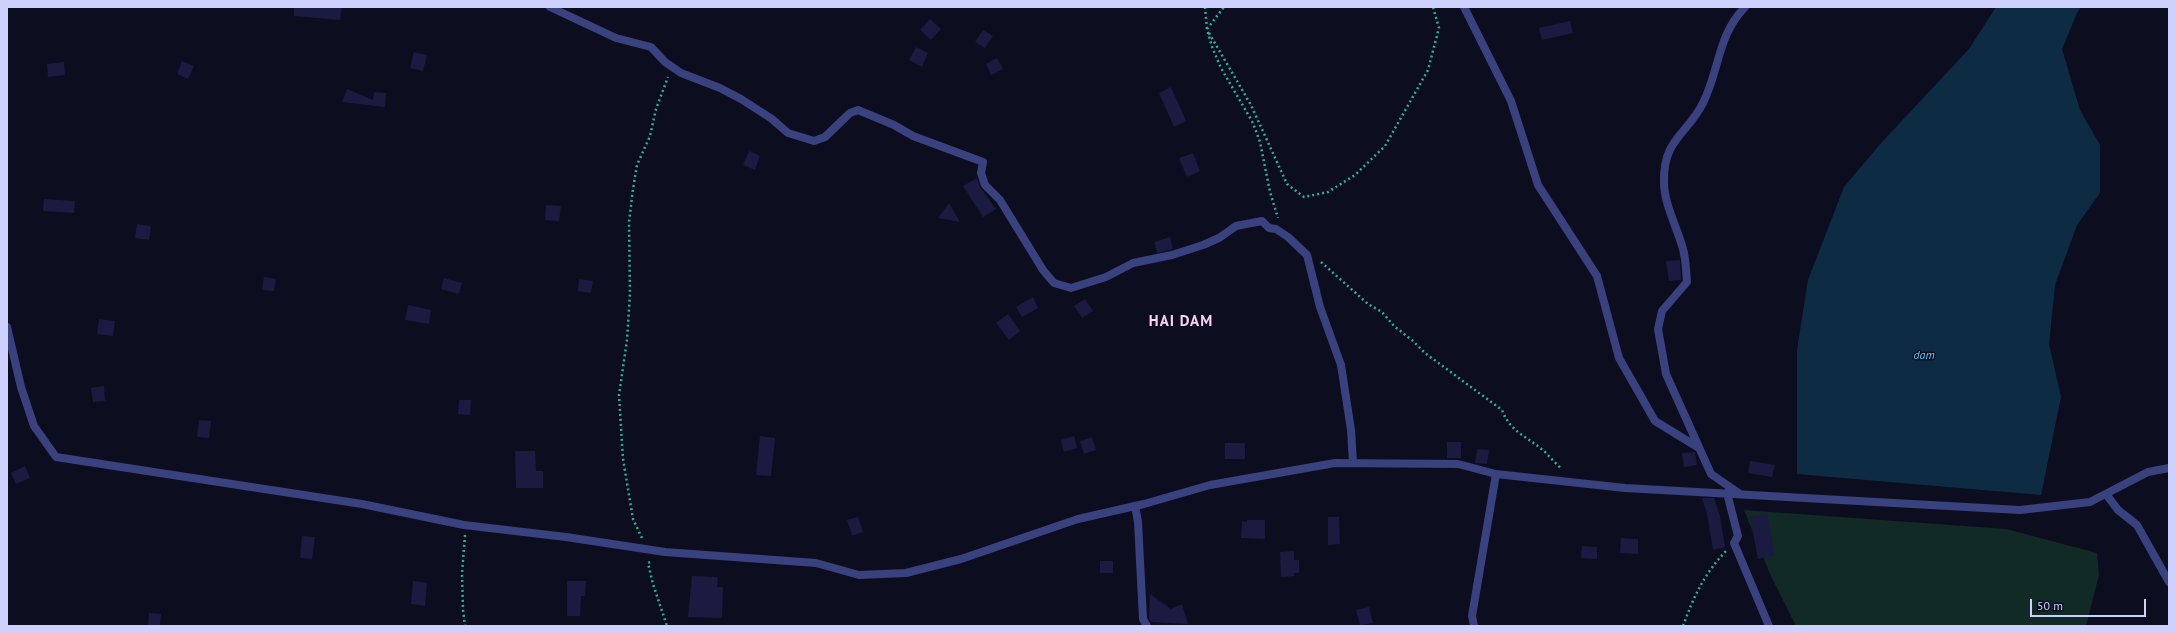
<!DOCTYPE html>
<html>
<head>
<meta charset="utf-8">
<style>
	body { margin:0 }
	#map { position:relative; width:2176px; height:633px; overflow:hidden; background:#0d0d20; font-family:"PT Sans",sans-serif }
	canvas { display:block }
	.frame { position:absolute; inset:0; border:8px solid #ced0fe; pointer-events:none }
	.scale { position:absolute; left:2030px; top:599px; width:116px; height:18px; box-sizing:border-box; border:2px solid #ced0fe; border-top:0; padding-left:5px; font-size:12px; line-height:14px; white-space:nowrap; color:#ced0fe; -webkit-text-stroke:3px #0d0d20; paint-order:stroke }
</style>
</head>
<body>
<div id="map">
<canvas width="2176" height="633"></canvas>
<div class="frame"></div>
<div class="scale">50 m</div>
</div>
<script>
const context = document.querySelector('canvas').getContext('2d');
context.lineJoin = 'round';
function fillPath(path, color) {
  context.fillStyle = color;
  context.fill(path, 'evenodd');
}
function strokePath(path, color, width, dash) {
  context.strokeStyle = color;
  context.lineWidth = width;
  context.lineCap = dash ? 'butt' : 'round';
  context.setLineDash(dash || []);
  context.stroke(path);
}
function drawText(font, color, halo, rows, align = 'center') {
  context.font = font + ' "PT Sans",sans-serif';
  context.lineWidth = 3;
  context.setLineDash([]);
  context.textBaseline = 'middle';
  context.strokeStyle = halo;
  context.fillStyle = color;
  for (const [text, x, y, turn = 0] of rows) {
    context.save();
    context.translate(x, y);
    context.rotate((+turn || 0) * Math.PI / 180);
    context.textAlign = isNaN(turn) ? turn : align;
    if (halo) context.strokeText(text, 0, 0);
    context.fillText(text, 0, 0);
    context.restore();
  }
}
fillPath(new Path2D(`
	M1744 510 2006 529 2097 553 2099 575 2086 626H1796L1770 574Z`), '#112a25');
fillPath(new Path2D(`
	M1996 7H2081L2077 13 2062 49 2080 110 2100 145V193L2077 225 2055 285 2049 344 2061 397 2041 495 1797 474V350L1808 280 1844 187 1882 142 1969 49Z`), '#0d2c44');
fillPath(new Path2D(`
	M294 7H342L340 20 294 16Z
	M930 19 941 29 931 40 920 30Z
	M1570 21 1573 33 1542 40 1539 28Z
	M983 30 993 36 985 48 975 42Z
	M916 47 928 53 922 67 909 60Z
	M414 52 427 55 423 71 410 68Z
	M997 58 1003 69 991 75 986 64Z
	M182 61 194 66 188 79 177 74Z
	M64 62 65 75 48 77 47 64Z
	M1171 87 1186 121 1174 127 1159 93Z
	M347 89 373 100 374 92 386 93 385 107 342 102Z
	M749 151 760 156 755 170 743 165Z
	M1193 153 1200 171 1187 177 1179 158Z
	M977 178 980 187 996 209 983 217 963 186Z
	M44 199 75 201 74 213 43 211Z
	M949 203 960 222 938 218Z
	M546 205 561 206 559 221 545 220Z
	M137 224 151 226 149 240 135 238Z
	M1170 237 1173 249 1157 253 1154 242Z
	M1680 260 1681 280 1669 281 1666 261Z
	M264 277 276 279 274 291 262 290Z
	M444 278 462 283 459 294 441 289Z
	M579 279 593 281 591 293 578 291Z
	M1033 297 1038 308 1022 317 1016 307Z
	M1085 299 1093 311 1082 318 1074 306Z
	M408 305 431 310 429 324 405 320Z
	M1008 314 1020 331 1009 340 996 323Z
	M99 319 115 321 113 336 97 334Z
	M104 386 105 401 93 402 91 388Z
	M459 400H471L470 415 458 414Z
	M199 420 211 421 209 438 197 437Z
	M760 436 775 438 771 476 756 475Z
	M1074 436 1077 448 1064 452 1061 440Z
	M1092 437 1096 450 1084 454 1080 441Z
	M1447 442H1461V458H1447Z
	M1225 443H1245V459H1225Z
	M1477 449 1489 450 1487 464 1475 463Z
	M515 451H535L536 471H543V488H516Z
	M1695 452 1697 465 1684 467 1682 453Z
	M1750 461 1775 465 1772 477 1748 473Z
	M25 466 30 478 16 484 11 473Z
	M1702 498H1714L1720 516 1725 547 1713 550 1707 514Z
	M1767 514 1775 555 1758 559 1750 517Z
	M858 517 863 532 852 536 847 520Z
	M1328 517H1339L1340 544 1328 545Z
	M1247 520H1265V539L1241 538 1242 521 1247 522Z
	M302 536 315 537 312 559 300 558Z
	M1621 538 1638 539V554L1620 553Z
	M1582 546 1597 547V559L1581 558Z
	M1294 551V560H1299V573H1294V576L1281 577 1280 552Z
	M1100 561H1113V573H1100Z
	M692 576 718 577 717 587H723L722 618 688 617Z
	M413 581 427 583 425 606 411 604Z
	M567 581H586L585 596H581L580 616H567Z
	M1150 594 1171 609 1182 604 1188 624 1151 622 1149 618Z
	M1369 607 1373 623 1360 625 1356 610Z
	M149 613 161 614 160 626H148Z`), '#1b1a41');
strokePath(new Path2D(`
	M1205 7 1207 29 1212 47 1221 68 1253 123 1260 142 1270 192 1278 218
	M1207 29 1224 7
	M1209 33 1251 105 1287 184 1304 197 1328 192 1355 175 1385 146 1428 70 1439 28 1433 7
	M1321 262 1368 304 1382 312 1394 326 1413 341 1425 353 1502 410C1510 432 1528 437 1544 451 1550 457 1556 464 1562 469
	M465 535 462 573 463 610 465 626
	M642 538 633 519 623 459 619 395 627 340 630 294 629 222 633 189 637 165 650 136 656 109 668 77
	M650 562 648 563 653 584 667 626
	M1683 626C1694 596 1704 574 1726 551`), '#31af92', 2.5, [2, 3]);
strokePath(new Path2D(`
	M1135 506 1138 522 1143 619 1147 626`), '#39427e', 8);
strokePath(new Path2D(`
	M550 7 616 38 651 47 665 62 681 73 720 88 741 99 772 119 788 133 814 141 825 137 850 113 858 110 894 125 913 136 983 162 981 173 985 185 1000 200 1043 270 1054 283 1071 288 1106 277 1133 263 1172 255 1203 245 1219 238 1236 226 1262 221 1269 228 1276 229 1288 237 1307 255 1320 307 1341 365 1351 430 1353 462
	M1464 7 1511 101 1538 185 1597 276 1619 358 1655 421 1699 448
	M7 327 21 387 34 426 56 457 362 504 464 525 566 537 665 552 816 563 859 575 906 573 961 559 1078 519 1144 504 1210 485 1335 463 1458 464 1496 474 1625 488 2020 510 2090 502 2148 472 2169 468
	M1727 493 1738 536 1734 543 1769 626
	M1740 494 1711 474 1666 374 1658 329 1662 311 1687 282C1686 271 1686 259 1683 249 1677 227 1664 204 1664 182 1663 139 1687 135 1703 103 1720 69 1717 36 1745 7
	M2106 494 2118 510 2137 525 2169 582
	M1474 626 1472 616 1496 474`), '#39427e', 8);
drawText('italic 12px', '#5ecdfb', '#0d0d20', [
	["dam",1924,356]
]);
context.letterSpacing = '1px';
drawText('bold 15px', '#fed0f5', '#0d0d20', [
	["HAI DAM",1181,322]
]);
context.letterSpacing = '0px';
</script>
</body>
</html>
